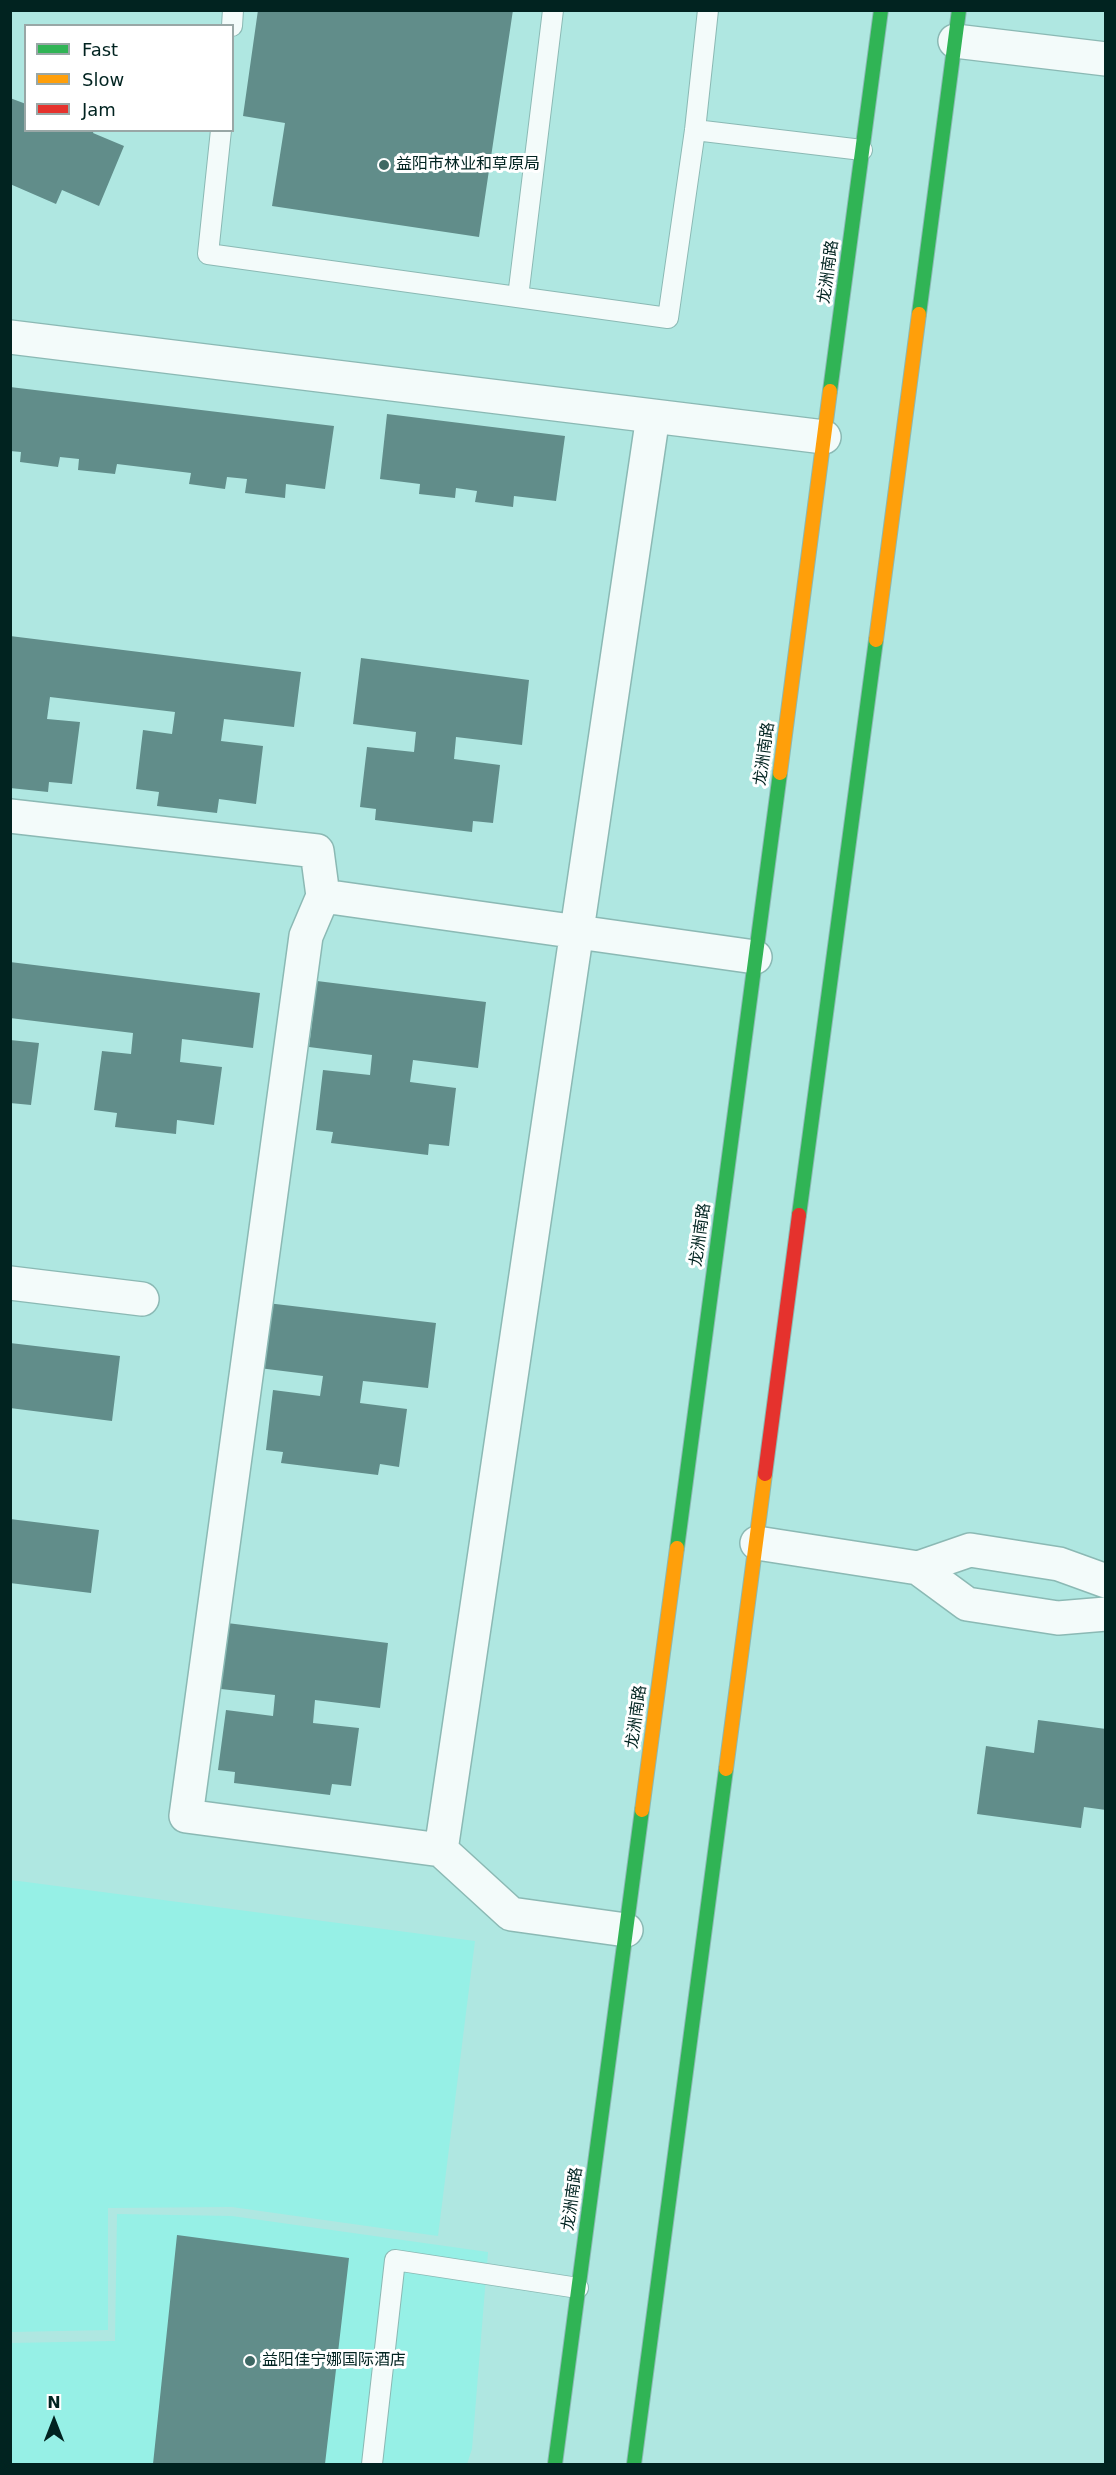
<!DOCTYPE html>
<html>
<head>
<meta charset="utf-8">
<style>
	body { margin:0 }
	#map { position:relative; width:1116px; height:2475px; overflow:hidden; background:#afe7e1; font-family:"DejaVu Sans",sans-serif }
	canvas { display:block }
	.frame { position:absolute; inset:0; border:12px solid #012320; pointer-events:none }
	.legend { position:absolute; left:24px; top:24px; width:210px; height:108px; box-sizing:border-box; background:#fff; border:2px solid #99a7a6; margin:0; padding:8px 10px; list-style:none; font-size:18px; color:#012320 }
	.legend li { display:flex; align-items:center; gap:12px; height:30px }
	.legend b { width:30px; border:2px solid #99a7a6 }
	.north { position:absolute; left:24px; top:2391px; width:60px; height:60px; -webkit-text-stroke:4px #fff; paint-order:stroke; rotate:0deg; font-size:16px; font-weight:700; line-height:24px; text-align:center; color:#012320 }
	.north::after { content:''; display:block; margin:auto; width:21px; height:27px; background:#012320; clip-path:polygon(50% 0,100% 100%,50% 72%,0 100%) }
</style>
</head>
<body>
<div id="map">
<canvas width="1116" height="2475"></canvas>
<div class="frame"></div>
<ul class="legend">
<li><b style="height:8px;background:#30b455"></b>Fast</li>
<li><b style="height:8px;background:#ff9f0a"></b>Slow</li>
<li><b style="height:8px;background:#e5322d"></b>Jam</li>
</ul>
<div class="north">N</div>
</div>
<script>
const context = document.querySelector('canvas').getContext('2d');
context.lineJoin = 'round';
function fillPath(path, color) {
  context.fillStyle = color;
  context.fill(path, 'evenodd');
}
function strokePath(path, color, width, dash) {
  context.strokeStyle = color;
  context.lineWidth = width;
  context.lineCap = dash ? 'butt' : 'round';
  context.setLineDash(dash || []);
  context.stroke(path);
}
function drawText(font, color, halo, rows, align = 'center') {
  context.font = font + ' "DejaVu Sans","Noto Sans SC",sans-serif';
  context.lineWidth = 6;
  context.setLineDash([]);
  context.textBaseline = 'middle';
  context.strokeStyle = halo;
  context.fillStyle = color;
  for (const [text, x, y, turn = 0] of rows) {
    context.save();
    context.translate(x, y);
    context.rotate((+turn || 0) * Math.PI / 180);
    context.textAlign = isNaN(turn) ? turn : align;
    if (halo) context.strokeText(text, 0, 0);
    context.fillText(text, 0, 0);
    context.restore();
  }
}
fillPath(new Path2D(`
	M11 1880 475 1941 438 2236 232 2207 108 2208V2330L11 2332Z
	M117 2214 232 2216 488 2252 472 2449 467 2464H11L10 2343 115 2341Z`), '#96f0e6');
fillPath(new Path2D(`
	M258 10H513L479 237 272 206 285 123 243 116Z
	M10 98 26 104V130H94L93 133 124 146 99 206 62 190 56 204 10 184Z
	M10 387 334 426 325 489 286 484 285 498 245 493 247 479 227 477 225 489 189 484 191 473 117 464 115 474 78 470 79 459 60 457 58 467 20 462 21 452 10 451Z
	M387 414 565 436 556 501 514 496 513 507 475 502 477 491 456 488 455 498 419 494 420 484 380 479Z
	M10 636 301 672 294 727 224 719 221 741 263 746 256 804 219 799 217 813 157 806 159 792 136 789 143 730 172 734 175 712 50 697 47 719 80 722 72 784 49 782 48 792 10 788Z
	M361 658 529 680 522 745 456 737 454 759 500 765 493 823 473 821 472 832 375 820 376 809 360 807 367 747 414 752 416 732 353 724Z
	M10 962 260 993 253 1048 182 1039 180 1062 222 1067 214 1125 177 1120 176 1134 115 1127 117 1113 94 1110 102 1051 131 1054 133 1033 10 1018Z
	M317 981 486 1002 478 1068 413 1060 410 1082 456 1088 449 1146 429 1144 428 1155 331 1143 333 1132 316 1130 323 1070 370 1075 372 1055 309 1047Z
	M10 1040 39 1043 31 1105 10 1103Z
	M267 1303 436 1323 428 1388 363 1381 360 1403 407 1409 399 1467 380 1464 378 1475 281 1463 283 1452 266 1450 273 1390 320 1396 323 1376 259 1368Z
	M10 1343 120 1356 112 1421 10 1408Z
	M10 1519 99 1530 91 1593 10 1583Z
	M219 1622 388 1643 380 1708 315 1700 313 1723 359 1728 351 1786 332 1784 330 1795 234 1783 235 1772 218 1770 226 1710 273 1716 275 1695 212 1688Z
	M1038 1720 1106 1729V1810L1084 1807 1081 1828 977 1814 986 1746 1034 1753Z
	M177 2235 349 2258 325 2464H153Z`), '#618d8a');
const lane = new Path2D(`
	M232 26 233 10
	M221 130 208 254 668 318 695 130 708 10
	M695 130 862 150
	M518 297 553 10
	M372 2464 395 2260 578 2288`);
const street = new Path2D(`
	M955 41 1106 59
	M10 337 824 437
	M10 816 317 851 323 896 755 957
	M323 896 306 936 186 1816 441 1850
	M10 1283 142 1299
	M757 1543 918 1568
	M1106 1581 1059 1564 970 1550 918 1568 967 1604 1058 1618 1106 1614
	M626 1930 511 1914 441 1850 653 416`);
const fast = new Path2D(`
	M919 314 959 10
	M830 391 881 10
	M799 1215 876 640
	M677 1548 780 773
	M555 2464 642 1810
	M634 2464 726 1769`);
const slow = new Path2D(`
	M876 640 919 314
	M780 773 830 391
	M726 1769 765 1474
	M642 1810 677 1548`);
const jam = new Path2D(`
	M765 1474 799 1215`);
strokePath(lane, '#8bb9b4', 22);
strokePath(street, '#8bb9b4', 36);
strokePath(fast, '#8bb9b4', 16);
strokePath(slow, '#8bb9b4', 16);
strokePath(jam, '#8bb9b4', 16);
strokePath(lane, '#f3fbfa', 20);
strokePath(street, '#f3fbfa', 33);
strokePath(fast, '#30b455', 14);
strokePath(slow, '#ff9f0a', 14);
strokePath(jam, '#e5322d', 14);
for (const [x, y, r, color] of [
	[384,165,6,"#3e6864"],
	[250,2361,6,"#3e6864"]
]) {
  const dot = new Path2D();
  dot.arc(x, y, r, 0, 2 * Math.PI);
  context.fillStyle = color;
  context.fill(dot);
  strokePath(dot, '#fff', 2);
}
drawText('16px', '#012320', '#fff', [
	["益阳市林业和草原局",396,165],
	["益阳佳宁娜国际酒店",262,2361]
], 'left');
drawText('16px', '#012320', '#fff', [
	["龙洲南路",829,272,-82],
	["龙洲南路",765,754,-82],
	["龙洲南路",701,1235,-82],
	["龙洲南路",637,1717,-82],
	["龙洲南路",573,2199,-82]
]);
</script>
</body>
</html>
